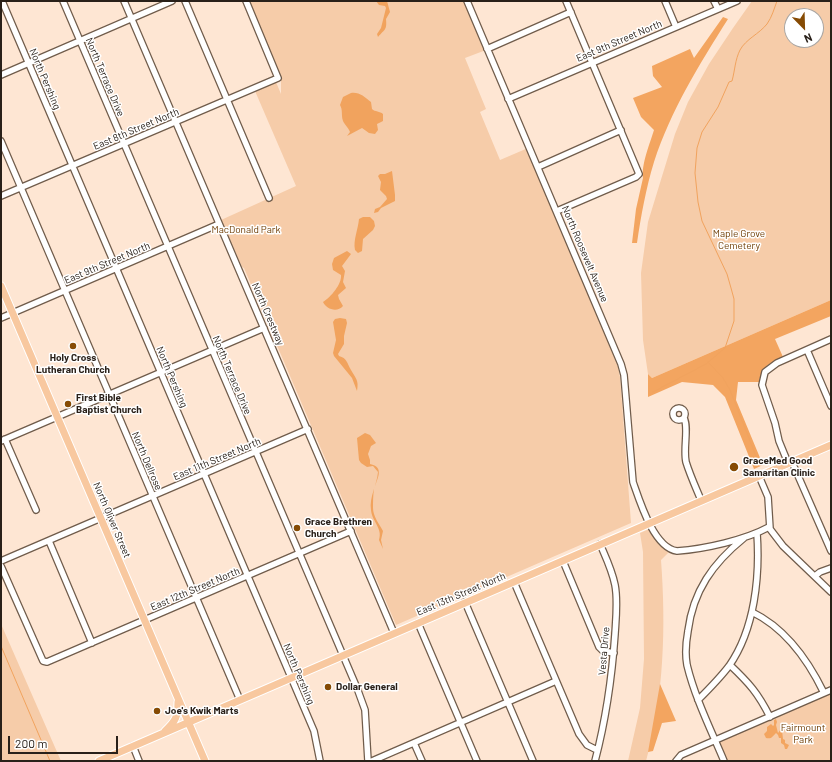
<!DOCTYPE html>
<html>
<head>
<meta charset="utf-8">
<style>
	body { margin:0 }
	#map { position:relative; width:832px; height:762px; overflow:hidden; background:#fee6d3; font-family:Barlow,sans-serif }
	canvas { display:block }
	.frame { position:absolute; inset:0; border:2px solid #292019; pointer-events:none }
	.north { position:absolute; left:784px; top:8px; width:40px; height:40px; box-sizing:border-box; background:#fff; border:1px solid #a9a6a3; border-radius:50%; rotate:157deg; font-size:11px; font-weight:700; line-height:16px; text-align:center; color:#292019 }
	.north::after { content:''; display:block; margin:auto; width:14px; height:18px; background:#864b04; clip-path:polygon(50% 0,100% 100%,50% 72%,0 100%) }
	.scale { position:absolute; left:8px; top:736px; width:110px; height:18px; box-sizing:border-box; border:2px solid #292019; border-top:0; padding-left:5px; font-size:12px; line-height:14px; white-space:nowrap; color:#292019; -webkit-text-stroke:3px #fff; paint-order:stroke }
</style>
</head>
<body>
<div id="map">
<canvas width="832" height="762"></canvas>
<div class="frame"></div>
<div class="north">N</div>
<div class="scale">200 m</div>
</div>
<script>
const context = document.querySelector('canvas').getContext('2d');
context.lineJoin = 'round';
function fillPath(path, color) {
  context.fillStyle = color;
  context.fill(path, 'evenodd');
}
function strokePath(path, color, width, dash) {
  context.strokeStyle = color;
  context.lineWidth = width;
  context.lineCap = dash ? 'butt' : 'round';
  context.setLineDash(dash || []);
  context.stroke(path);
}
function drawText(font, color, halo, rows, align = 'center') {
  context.font = font + ' Barlow,sans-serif';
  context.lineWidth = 3;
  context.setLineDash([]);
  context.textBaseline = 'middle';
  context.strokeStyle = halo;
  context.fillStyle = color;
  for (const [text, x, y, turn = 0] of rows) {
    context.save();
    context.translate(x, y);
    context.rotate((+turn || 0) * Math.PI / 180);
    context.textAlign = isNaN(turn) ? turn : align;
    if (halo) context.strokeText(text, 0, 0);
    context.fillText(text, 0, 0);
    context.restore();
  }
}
fillPath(new Path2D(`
	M249 1H465L486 50 465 58 486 109 480 112 500 160 528 148 618 367 620 377 631 523 396 625 244 268 242 267 221 220 296 186 255 91 276 82 281 94V78Z
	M752 1H831V300L652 378 648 374 643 340 641 273 648 222 675 134 688 102 709 64 733 28ZM792 16H816V40H792Z
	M647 530H649L658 543 670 551 661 560C666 627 664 696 646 761H628L640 708 644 659 643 552 640 533Z
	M1 624 61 761H1Z
	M831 692V761H727L719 742Z`), '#f6cca9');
fillPath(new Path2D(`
	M723 17 728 19C699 65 671 110 654 162 646 188 641 216 637 243H632L636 209 643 178C641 165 650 143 654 130L641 117 633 98 662 87 653 76 652 66 690 49 694 58Z
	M831 300V316L775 339 783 357C769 364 763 365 759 382H738L736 400 763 465 754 469 725 397 713 385 682 382 648 397V374L652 378Z
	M660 684 676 721 662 723 653 751 648 752Z
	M776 719 777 722 776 725 778 733 781 729 782 730 783 739 785 740V743L789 745 787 749H785L784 745 781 743V738H779L778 735 776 733C772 737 772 739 766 738L764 734 767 731V727L771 724 773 726 774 725V720Z`), '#f3a560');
fillPath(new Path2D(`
	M376 1H387L390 12 386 19C387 30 385 29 378 37L377 34 381 28 386 8 385 6 379 5Z
	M351 93C360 92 364 97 371 102L372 109C375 112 380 111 383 114V121L377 124 378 130 375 134 369 133 362 128 347 136 350 132C348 127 345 125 343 121 341 115 343 110 340 105L343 97Z
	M392 171 395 195V201L381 208 378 212 374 213 375 209 380 207 387 199 386 196 380 190 381 182 378 176 380 174H385Z
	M363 217H370L374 221 375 226 373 230 363 239 362 251 358 253 355 250C353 240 358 230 359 219Z
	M347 251 351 254 342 266 345 271 343 282 346 288 338 295 339 299 343 306C337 313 326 309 323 302 331 297 342 284 341 275L333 270 332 264 334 258Z
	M340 318 346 319 347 323 344 336V344L338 354 339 356C347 358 347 363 351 370 356 379 359 380 357 391L352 378 334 356 333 353 336 340 333 322 335 319Z
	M365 433 370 435 376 443 371 446 368 454 370 460V464C385 467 377 479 374 489 373 495 373 502 373 508 373 516 379 524 383 531L381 540 383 549 379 540C383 528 372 522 371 510 369 497 377 485 378 472L373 466 367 467 361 463 359 460 357 438Z`), '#f1a35e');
strokePath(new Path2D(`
	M708 362 723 378 730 390 759 464
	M653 392 706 364 725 348 734 321V299L731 288 727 274 702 221 698 202 695 173 697 148 702 132 718 107 729 82 732 81C735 70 735 60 740 50 746 39 759 34 767 24 772 17 774 9 777 1
	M1 646 50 761`), '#f1a35e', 1);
const minor = new Path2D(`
	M2 1 314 731 320 761
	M63 1 357 688 365 710 368 761
	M124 1 394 633
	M185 1 269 198
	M467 1 621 364 624 375 633 482C640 502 654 548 677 551 705 549 745 540 769 527
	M665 1 676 27
	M714 1 718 9
	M487 49 571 12
	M1 75 172 1
	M508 99 737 1
	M1 141 240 700
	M538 167 621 130
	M1 196 278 78 246 1
	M557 211 636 177 639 174 566 1
	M1 318 219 224
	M807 350 831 406
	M673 414a6 6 0 1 1 12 0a6 6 0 1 1-12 0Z
	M684 418C689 427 683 449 686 462 690 475 696 488 701 500
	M5 439 36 510
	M1 441 264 328
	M792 462 831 551
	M788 463 779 441 775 423 762 385 765 372 777 363 831 339
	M759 476 768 497 770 529 783 546 831 592
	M49 541 92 643
	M1 561 308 429
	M563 561 599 647 603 651 614 653
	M1 566 43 661 47 662 351 531
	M815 576 820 572 831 568
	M514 582 579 734 587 745 597 750
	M465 602 533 761
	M752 612C785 628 808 660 824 693
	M418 623 477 761
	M730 665C749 683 758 693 770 717
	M698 700C709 689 720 678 729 666 755 629 760 576 757 533
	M414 743 422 761
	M133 746 139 761
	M372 761 556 681
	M595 761C606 719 612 677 615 634 616 618 618 600 615 585 612 570 606 558 600 544
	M676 761 681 755 831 690
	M724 761C711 730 695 698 687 665 685 654 686 642 688 631 693 591 713 563 744 538`);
const major = new Path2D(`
	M1 286 205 761
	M165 731C176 721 178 716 178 702
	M99 761 831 445`);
strokePath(minor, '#705c4b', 8);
strokePath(major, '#fff', 9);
strokePath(minor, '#fff', 5.5);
strokePath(major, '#f8c89f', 7);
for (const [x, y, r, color] of [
	[73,346,4,"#864b04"],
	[68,404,4,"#864b04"],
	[734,467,5,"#864b04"],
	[297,528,4,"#864b04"],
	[328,687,4,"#864b04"],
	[157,711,4,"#864b04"]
]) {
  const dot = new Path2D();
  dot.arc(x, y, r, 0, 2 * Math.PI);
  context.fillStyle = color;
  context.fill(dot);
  strokePath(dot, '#fff', 1.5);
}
drawText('10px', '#292019', '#fff', [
	["East 9th Street North",619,41,-23],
	["North Terrace Drive",105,77,67],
	["North Pershing",45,79,67],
	["East 8th Street North",136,129,-23],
	["North Roosevelt Avenue",585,254,67],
	["East 9th Street North",107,263,-23],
	["North Crestway",268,314,67],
	["North Terrace Drive",232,375,67],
	["North Pershing",172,377,67],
	["East 11th Street North",217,459,-23],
	["North Dellrose",147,461,67],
	["North Oliver Street",112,520,67],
	["East 12th Street North",195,589,-23],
	["East 13th Street North",461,594,-23],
	["Vesta Drive",604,651,-85],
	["North Pershing",299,674,67]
]);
drawText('10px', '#6d3b01', '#fff', [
	["MacDonald Park",246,230],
	["Maple Grove",739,234],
	["Cemetery",739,246],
	["Fairmount",803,728],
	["Park",803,740]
]);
drawText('bold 10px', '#292019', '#fff', [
	["Holy Cross",73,358,"center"],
	["Lutheran Church",73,370,"center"],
	["First Bible",76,398],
	["Baptist Church",76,410],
	["GraceMed Good",743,461],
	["Samaritan Clinic",743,473],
	["Grace Brethren",305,522],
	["Church",305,534],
	["Dollar General",336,687],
	["Joe's Kwik Marts",165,711]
], 'left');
</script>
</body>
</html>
